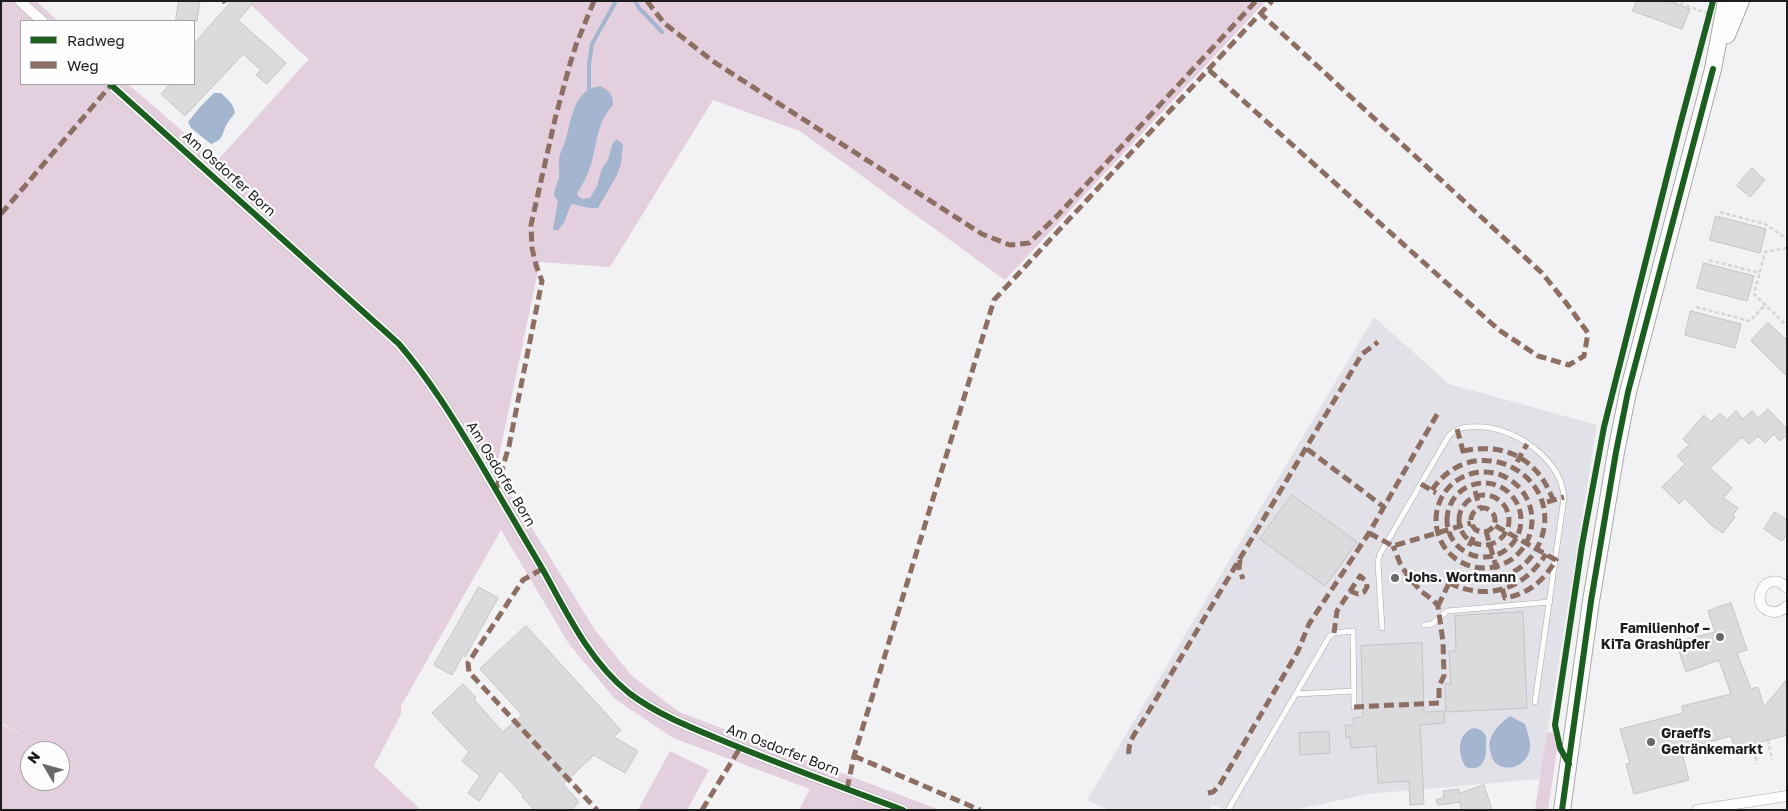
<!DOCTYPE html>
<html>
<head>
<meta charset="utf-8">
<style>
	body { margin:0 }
	#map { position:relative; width:1788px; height:811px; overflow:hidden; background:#f2f1f3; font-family:"Golos Text",sans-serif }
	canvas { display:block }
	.frame { position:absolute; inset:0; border:2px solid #1d1d1e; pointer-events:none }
	.legend { position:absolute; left:20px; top:20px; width:175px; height:65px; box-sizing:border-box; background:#fefeff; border:1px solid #a4a4a5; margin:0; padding:6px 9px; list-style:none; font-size:15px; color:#1d1d1e }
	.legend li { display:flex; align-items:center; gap:10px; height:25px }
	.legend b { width:25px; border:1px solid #a4a4a5 }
	.north { position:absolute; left:20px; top:741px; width:50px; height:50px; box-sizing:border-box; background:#fefeff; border:1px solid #a4a4a5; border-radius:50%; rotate:307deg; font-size:14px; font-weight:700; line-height:20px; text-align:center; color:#1d1d1e }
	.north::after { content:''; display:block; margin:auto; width:18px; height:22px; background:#686769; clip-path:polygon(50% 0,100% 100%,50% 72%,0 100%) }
</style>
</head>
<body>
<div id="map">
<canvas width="1788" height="811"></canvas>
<div class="frame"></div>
<ul class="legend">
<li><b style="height:6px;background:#1b5e20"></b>Radweg</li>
<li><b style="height:6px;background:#8d6e63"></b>Weg</li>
</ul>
<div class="north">N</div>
</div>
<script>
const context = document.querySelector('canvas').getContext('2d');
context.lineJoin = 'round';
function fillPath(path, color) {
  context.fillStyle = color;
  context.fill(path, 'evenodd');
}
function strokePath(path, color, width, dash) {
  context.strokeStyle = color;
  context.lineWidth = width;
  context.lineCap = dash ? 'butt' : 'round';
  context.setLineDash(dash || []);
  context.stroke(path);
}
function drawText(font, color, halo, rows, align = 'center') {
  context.font = font + ' "Golos Text",sans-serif';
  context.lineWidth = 4.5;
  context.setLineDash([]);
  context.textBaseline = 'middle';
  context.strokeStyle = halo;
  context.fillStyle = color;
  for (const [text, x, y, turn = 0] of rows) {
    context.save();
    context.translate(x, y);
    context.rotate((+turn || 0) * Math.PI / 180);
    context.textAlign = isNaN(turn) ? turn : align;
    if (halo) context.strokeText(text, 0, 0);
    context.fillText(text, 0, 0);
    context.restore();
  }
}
fillPath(new Path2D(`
	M1374 317 1449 384 1597 425 1540 779 1368 794 1294 810H1227L1212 805 1210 810H1109L1087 800Z`), '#e3e1e8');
fillPath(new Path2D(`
	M1 1H36L58 21H21V84H128L217 161 309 59 297 49 247 1H1266L1005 280 800 131 713 100 610 267 540 262 496 470 595 630 631 675 679 712 940 810H799L810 789 673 738 615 699 569 644 501 530 401 706V714L374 766 421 810H1V724L33 740 1 723ZM30 751H60V781H30Z
	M1547 732 1553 733 1557 750 1548 810H1535Z
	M670 751 709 770 687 810H638Z`), '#e4cfdf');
fillPath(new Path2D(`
	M600 86C610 91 613 94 613 105 597 123 598 138 592 161 589 173 583 183 577 194L579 197 583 199 590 198 597 186 602 168 608 160 612 145 616 139 623 144 621 164 617 175 598 208C589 209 580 205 571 204L564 223 558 230H553L558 201 554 196C554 189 558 183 559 177 560 171 558 166 559 161 559 154 563 148 565 142 572 121 572 90 600 86Z
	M214 93H221C227 99 234 104 235 113 232 117 229 120 227 124 221 134 225 139 211 144L191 128 188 122 200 107Z
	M1510 716 1525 724C1527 731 1530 738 1530 746 1530 761 1514 772 1500 766 1495 764 1492 759 1491 754 1485 738 1498 725 1510 716Z
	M1474 728C1479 729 1482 730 1485 734 1487 738 1486 741 1486 746 1487 758 1482 773 1466 767 1457 754 1457 733 1474 728Z`), '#a4b6cf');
strokePath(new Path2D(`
	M635 1 639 8 662 32
	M589 89V64L592 44 616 1`), '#a4b6cf', 4);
const building = new Path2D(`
	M179 1H200L197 21 176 20Z
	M232 1H255L238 20 286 63 267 84 256 75 261 70 243 54 185 116 161 94 170 84H194V44Z
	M1637 1H1668L1690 9 1682 29 1633 11Z
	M1752 168 1765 180 1750 197 1737 186Z
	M1716 216 1766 229 1760 253 1710 240Z
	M1704 263 1754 276 1747 301 1697 288Z
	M1691 311 1741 324 1735 348 1685 335Z
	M1768 323 1787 340V376L1751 341Z
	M1768 409 1787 429V435L1780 441 1774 434 1765 443 1758 436 1749 444 1742 437 1710 468 1732 488 1723 498 1738 508 1733 515 1735 517 1723 533 1710 524 1685 498 1679 504 1662 487 1685 464 1677 456 1689 445 1683 439 1704 415 1711 422 1720 413 1727 420 1736 411 1743 419 1752 411 1758 418Z
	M1292 495 1357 542 1325 586 1260 539Z
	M1775 512 1787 520V534L1782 541 1764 529Z
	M479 587 498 598 465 657 463 655 452 675 434 665Z
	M1731 603 1747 650 1737 653 1751 689 1758 687 1764 707 1787 679V735L1735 749 1731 736 1681 750 1689 780 1634 794 1626 764 1630 763 1620 729 1683 713 1682 706 1731 694 1719 660 1686 672 1676 642 1715 632 1708 611Z
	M1523 612 1527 708 1446 712 1445 684H1451L1449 651H1456L1455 616Z
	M526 626 621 730 614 737 638 751 625 773 594 755 563 784 579 802 571 810H534L522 797 523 795 500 770 479 801 468 793 480 776 462 761 469 752 432 713 463 684 476 698 474 700 503 732 522 715 480 669Z
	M1422 643 1424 712 1444 711 1445 723 1420 725 1424 804 1410 805 1409 781 1378 783 1376 746 1351 748 1350 737H1346L1345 725H1354L1353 718 1363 717 1361 646Z
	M1329 732 1330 753 1300 755 1299 733Z
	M1484 785 1492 810H1461L1460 802 1438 805 1436 800 1444 797 1443 791 1459 789V793Z`);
fillPath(building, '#dbdadc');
strokePath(building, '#c4c3c5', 1);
const lane = new Path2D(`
	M1424 625 1432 624 1447 611 1550 602
	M1382 628 1378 562 1380 554 1448 437C1457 426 1470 426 1484 427 1519 431 1561 460 1564 497L1535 702
	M1296 694 1354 691
	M1228 810 1329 637 1334 633 1353 631 1354 707`);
const street = new Path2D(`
	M20 1 42 21
	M110 84 399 344C429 379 452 416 476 456 498 494 521 532 543 570 567 613 589 661 629 693 658 715 692 728 726 742 784 766 844 788 903 810
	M1787 588C1765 565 1746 609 1773 612 1779 612 1783 610 1787 606
	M1697 810 1787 796`);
const primary = new Path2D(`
	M1727 35 1741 1
	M1562 810 1591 601 1616 452 1628 392 1713 69 1726 1`);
strokePath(lane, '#a9a9aa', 6);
strokePath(street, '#a9a9aa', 11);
strokePath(primary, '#a9a9aa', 18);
strokePath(new Path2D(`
	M1674 1 1710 14
	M1720 212 1765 224 1787 239
	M1787 248 1765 252 1754 294 1787 326
	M1709 260 1760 273
	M1696 307 1750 321 1765 305
	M1768 740 1772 760
	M1753 744 1757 764`), '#d6d6d6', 2.5, [4, 2.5]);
strokePath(lane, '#fdfdfd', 5);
strokePath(street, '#fdfdfd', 10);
strokePath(primary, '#fdfdfd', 16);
strokePath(new Path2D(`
	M224 1 225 3
	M647 1 664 23 714 62 982 234 1010 245 1029 243 1057 216 1256 1
	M1209 70 1499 330 1538 356 1569 365 1584 356 1588 333 1567 304 1542 273 1261 14
	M1 214 111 85
	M1457 429 1464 455
	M1307 449 1384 507
	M1463 451C1506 442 1538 459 1553 500
	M1517 462 1527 444
	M1436 520a48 48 0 1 1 96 0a48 48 0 1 1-96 0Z
	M1447 520a37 37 0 1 1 74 0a37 37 0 1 1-74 0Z
	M1421 484 1436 493
	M496 490 509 446 542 281 536 265 532 248 531 225 556 115 570 64 576 45 594 1
	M1432 490C1476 425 1569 478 1539 544 1533 556 1525 566 1513 572 1494 582 1474 581 1455 572
	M1475 491 1480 508
	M1459 520a25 25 0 1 1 50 0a25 25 0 1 1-50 0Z
	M1547 502 1564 497
	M1471 520a12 12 0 1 1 24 0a12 12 0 1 1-24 0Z
	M1486 531 1505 598C1529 594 1544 580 1556 560L1494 525
	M1369 533 1393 546 1471 523
	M1469 546 1477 530
	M1240 560 1239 568 1243 579
	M542 569 523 580 468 663 469 672 597 810
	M1449 583C1488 601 1523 590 1546 554
	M1438 606 1451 579
	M1334 633 1337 611 1360 576 1366 581 1367 587 1364 592 1358 594 1350 591
	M1354 707 1439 703V686L1444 676 1443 642 1438 606 1433 600 1422 592 1409 578 1400 563 1393 546
	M1129 754C1127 743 1137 730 1143 721L1362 354 1378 342
	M854 756 980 810
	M847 789 854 756 994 300 1272 1
	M1208 793 1213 792 1219 786 1298 651 1309 624 1369 533 1439 411
	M702 810 740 748`), '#8d6e63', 5, [10, 5]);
strokePath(new Path2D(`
	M110 84 399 344C429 379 452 416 476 456 498 494 521 532 543 570 567 613 589 661 629 693 658 715 692 728 726 742 784 766 844 788 903 810
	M1569 764 1560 748 1555 725 1582 545 1604 427 1679 129 1713 1
	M1562 810 1591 601 1616 452 1628 392 1713 69`), '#1b5e20', 6);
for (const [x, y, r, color] of [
	[1395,578,5,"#686769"],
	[1720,637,5,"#686769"],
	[1651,742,5,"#686769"]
]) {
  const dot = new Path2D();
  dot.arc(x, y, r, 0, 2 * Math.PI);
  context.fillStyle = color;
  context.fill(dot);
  strokePath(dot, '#fefeff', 2);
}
drawText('14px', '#1d1d1e', '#fefeff', [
	["Am Osdorfer Born",229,174,42],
	["Am Osdorfer Born",501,474,59],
	["Am Osdorfer Born",783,750,21]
]);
drawText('bold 14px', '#1d1d1e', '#fefeff', [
	["Johs. Wortmann",1405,578],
	["Familienhof –",1710,629,"right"],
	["KiTa Grashüpfer",1710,645,"right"],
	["Graeffs",1661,734],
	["Getränkemarkt",1661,750]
], 'left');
</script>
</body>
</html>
